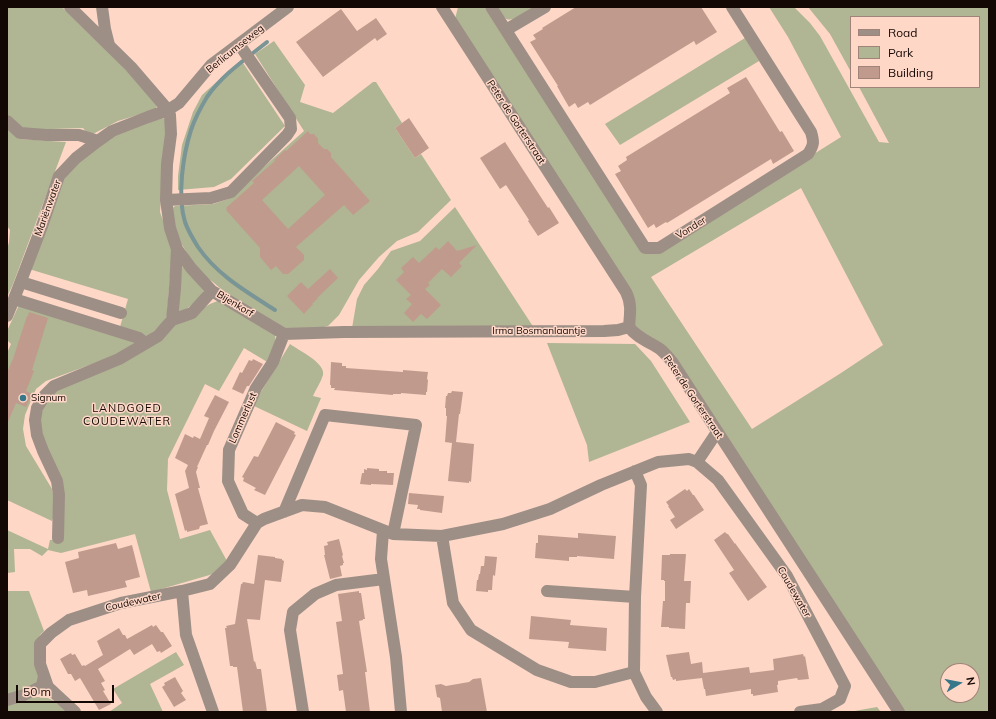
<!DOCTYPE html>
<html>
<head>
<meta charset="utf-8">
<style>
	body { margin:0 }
	#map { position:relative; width:996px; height:719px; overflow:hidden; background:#fed7c7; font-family:Mulish,sans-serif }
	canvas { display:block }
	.frame { position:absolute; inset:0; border:8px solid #140804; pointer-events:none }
	.legend { position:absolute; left:850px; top:16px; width:130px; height:72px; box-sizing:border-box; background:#fed7c7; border:1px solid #a08479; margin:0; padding:5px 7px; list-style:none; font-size:12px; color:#140804 }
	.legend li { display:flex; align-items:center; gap:8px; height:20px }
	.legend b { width:20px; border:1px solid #a08479 }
	.north { position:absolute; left:940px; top:663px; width:40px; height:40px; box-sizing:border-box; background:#fed7c7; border:1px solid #a08479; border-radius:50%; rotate:80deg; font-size:11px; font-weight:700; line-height:16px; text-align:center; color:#140804 }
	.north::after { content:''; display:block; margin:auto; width:14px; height:18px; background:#36778a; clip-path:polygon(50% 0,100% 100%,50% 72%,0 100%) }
	.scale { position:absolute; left:16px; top:685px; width:98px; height:18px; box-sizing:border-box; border:2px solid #140804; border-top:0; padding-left:5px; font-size:12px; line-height:14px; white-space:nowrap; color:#140804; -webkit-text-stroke:3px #fed7c7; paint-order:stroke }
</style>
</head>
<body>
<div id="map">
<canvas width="996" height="719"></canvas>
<div class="frame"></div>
<ul class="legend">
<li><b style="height:5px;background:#9d8f85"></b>Road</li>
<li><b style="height:11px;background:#b0b594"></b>Park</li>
<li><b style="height:11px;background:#c09b8d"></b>Building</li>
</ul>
<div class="north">N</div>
<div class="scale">50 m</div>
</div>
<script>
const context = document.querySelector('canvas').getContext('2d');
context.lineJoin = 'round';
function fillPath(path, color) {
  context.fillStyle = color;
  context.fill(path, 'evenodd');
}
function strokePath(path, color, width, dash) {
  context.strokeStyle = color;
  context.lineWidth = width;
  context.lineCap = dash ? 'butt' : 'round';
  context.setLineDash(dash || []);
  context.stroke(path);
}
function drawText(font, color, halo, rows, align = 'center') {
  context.font = font + ' Mulish,sans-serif';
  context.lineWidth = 3;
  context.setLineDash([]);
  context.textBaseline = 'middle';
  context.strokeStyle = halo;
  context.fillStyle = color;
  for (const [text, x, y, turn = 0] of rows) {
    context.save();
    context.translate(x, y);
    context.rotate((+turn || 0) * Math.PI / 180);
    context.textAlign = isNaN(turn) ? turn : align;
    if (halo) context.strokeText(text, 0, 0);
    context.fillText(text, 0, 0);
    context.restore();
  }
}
fillPath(new Path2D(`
	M7 7H62L136 80 158 105 154 110 118 121 89 136 83 128 23 130 7 114Z
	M458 7H484L640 248 659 251 841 137 788 37 769 7H794L810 23 820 36 879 142 889 143 859 87H979V17H851V72L830 34 808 7H989V712H904L675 359 635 327 634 314 455 19ZM801 188 883 345 841 373 752 429 651 277ZM948 671H972V695H948Z
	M497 7H534C527 11 512 24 505 18 502 15 499 10 497 7Z
	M745 38 759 61 620 145 605 124Z
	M274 41 305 85 300 102 333 113 373 82H376L402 123 395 128 415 158 421 154 451 200 418 232 397 241 379 257 359 280 339 315 328 326 320 328H285L228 295 213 282 208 279 192 261 179 240 170 210 175 206 213 204 228 199 304 131 255 54Z
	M241 60 285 126 231 179 214 187 178 190V176L182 145 193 112 202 95Z
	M163 118 165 119 166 124 160 212 168 234 172 250 167 315 164 322 147 338 120 327 128 299 29 269 63 180 83 157 108 139 129 128Z
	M7 129 19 139 66 142 13 284 7 297V250L9 242 10 230 7 226Z
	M455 207 534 328H352L357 299 364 285 378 269 391 251 420 241Z
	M182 267 185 268 204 291 198 300 180 314H177Z
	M220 300 275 335 276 345 269 363 244 348 219 391 205 384 168 459 167 490 180 539 210 530 227 561 213 574 151 592 135 534 61 553 48 550 42 556 30 549H14L15 572 7 573V530L48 549 50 540 63 539 40 421C42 406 47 400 57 389L182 318 205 307 210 304Z
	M19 305 138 341 114 356 46 381 36 389 25 415 23 429 26 446 52 489 56 508 52 521 7 500V353L11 344 7 340V331Z
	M547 343 635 344 651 361 690 422 589 462 587 445Z
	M290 344C298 350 326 363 323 375 321 382 316 389 313 396L321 398 307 431 254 406 256 400Z
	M7 591H29L44 631 40 635 36 645 40 683 7 695Z
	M176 652 184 665 150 684 163 712H109L122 703 113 689Z
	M38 697 48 698 54 701 67 712H7V705L22 699Z
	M877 707 881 712H849Z`), '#b0b594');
strokePath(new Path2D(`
	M267 42C246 59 223 74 207 97 201 107 195 118 191 130 183 155 177 196 185 222 188 231 193 239 198 247 217 275 247 292 275 310`), '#799596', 4);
fillPath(new Path2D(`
	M576 7H701L717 32 696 45 694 41 590 105 588 102 578 108 575 103 569 107 562 95 557 86H558L530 42 536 39 533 35 543 29 542 28Z
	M341 9 357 31 376 18 387 34 377 41 375 38 323 77 296 42Z
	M746 77 780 132 782 131 794 151 773 164 771 159 667 223 666 222 656 228 654 224 648 228 615 174 621 171 618 166 627 160 626 157 730 93 727 88Z
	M409 118 429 148 415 158 395 128Z
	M308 131 310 134H314L318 139V143L324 149H327L331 153V157L370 201 353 215 344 205 296 247 304 255V260L288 274H283L276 266 271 270 260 257V248L226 210H227L226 208 254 183 252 181 275 161 274 160 285 150 286 151ZM299 166 325 195 288 229 262 200Z
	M505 142 548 208 549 207 559 223 538 236 528 221 529 220 506 185 500 189 480 158Z
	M448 241 457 251 477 245 459 263 462 266 451 277 442 269 428 283 430 285 425 289 441 305 427 319 421 314 413 322 404 313 412 304 406 299 411 295 396 280 404 272 401 268 413 257 419 263 436 247 439 250Z
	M330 269 338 278 317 298H318L312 304H313L304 314 287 296 301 282 308 289Z
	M29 312 48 318 32 370 34 371 26 391 32 394 26 407 16 403 7 424V372L13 359 27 316H28Z
	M253 359 263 364 249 386H247L243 394 232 389 240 372 242 373 249 360 252 361Z
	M331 362 342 363V366H346V368L403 372V370L428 372 427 379 428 380 427 392H426V395L401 393V394H393V395L334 390 335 388H331V385H330Z
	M452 391 463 392 460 414H459L456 442 474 444 471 482 469 481V483L448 481 452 443 445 442 447 416H446V408H445L446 396H447L448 393H451Z
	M215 395 229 402 214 431 208 445H207L197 467H198L196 472 200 488H198L208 524 200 526 199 529 187 532V530L185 531 175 494 189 488 185 471 188 465 175 458 185 434 193 438 194 436 200 439 209 418 204 416Z
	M276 422 295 432 294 434 296 435 265 495 254 490 256 488 243 481 244 478 242 477 254 456 258 457Z
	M367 468 379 469V471H387V473H394L393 485 371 484V485L360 484 362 473H364V469L367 470Z
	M685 489 687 491 689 489 693 495H694L704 510 676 529 670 520 675 517 668 506H669L666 502Z
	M409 493 444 496 442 513 420 510V509H417L418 505 408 504Z
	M725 532 727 534H728L735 544V543L767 587 748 601 729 573 734 570 714 540Z
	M578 533 616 536 614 559 577 556V557H569V561L535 558 536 543H538V535L578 538Z
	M339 539 343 555 342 556 344 563H343V565L340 566 342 576 330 579 324 555H325L324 546 328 545 327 542Z
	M116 543 118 549 132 545 140 577 125 581 127 587 88 596 87 590 73 593 65 562 79 558 78 552Z
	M670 554H686L684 581H691L690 603H686L685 629 669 628V627H661L663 601H665V581H664V580H661L662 555H670Z
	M258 555 275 557V558L282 559V560L284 561 281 582 265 580 260 620 247 619 254 662 255 661 257 669H261L267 712H243L237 667H233V666H230L225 628H227L226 626 235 624 241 584H242L243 582 254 584Z
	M485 556 497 557 495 576 493 575 492 590H488V592L476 591 477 580H478L479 574H480L481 566H484Z
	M359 591V593H361L365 619H363V620L359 621 367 672H365L370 712H346L343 690 339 691 337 675 343 674 336 622 342 621 338 594Z
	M531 616 571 620 570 625 607 628 606 651 568 648 569 642 529 639Z
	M152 625 153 627 156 625 161 632H163L172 646 161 653 160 651 157 652 152 644 134 655 130 649 98 669 105 681 101 683 105 690 103 691 111 704 99 710 80 678 75 681 71 674H68L60 659 71 653 72 655 75 654 82 666 84 665 85 666 103 655 97 641 119 628 123 635H125L127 639Z
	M689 652 691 664 702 662 703 673 749 667 750 673 774 670 773 659 803 654 804 657 805 656 809 679 798 680 797 678 778 681V685H777L778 692 753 696V694H751V689L706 696 705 689H704L702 678 676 681V679L673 680 672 677H671L666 655Z
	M175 677 183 691 181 693 186 700 174 707 162 687 165 685 164 683Z
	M481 678 487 712H442L440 698 437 697 435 685 441 684 446 686 469 682 473 679Z`), '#c09b8d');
strokePath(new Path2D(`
	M70 7 131 67 168 110 170 115 171 134 167 164 166 200 170 228 177 249 191 268 212 291 284 334 344 332 604 331 618 330 629 327
	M102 7 105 29 109 45
	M442 7 626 292C632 304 630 314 629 327 636 337 649 342 660 349 665 353 669 358 673 363L899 712
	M491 7 645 248H659L808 154C814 145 814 142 811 132L732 7
	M506 30 545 7
	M7 121 20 133 46 135H79L98 141
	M166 200 211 198 231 192 287 135 291 129 290 118 239 44
	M21 282 121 313
	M14 299 139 338 145 343
	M7 316 14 299 42 226 59 176 76 158 98 141 112 131 148 117 168 110 179 103 211 65 288 7
	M172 320 175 288 177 249
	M697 462 718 480 787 576 845 686 840 699 822 709 800 712
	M635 471 641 485 635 597 634 672 646 697 657 712
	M284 512 325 415 416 425 393 534
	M257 523 243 514 228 481 229 450 256 388 273 362 284 334
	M383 531 381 559 396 657 401 712
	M442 536 453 603 471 630 537 670 571 682H595L634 672
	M58 538 59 495 57 481 43 451 37 435 35 420 37 408 45 395 54 386 119 359 158 336 172 320 192 313 212 291
	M182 591 186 635 213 712
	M547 591 635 597
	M7 700 24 695 42 686 44 676
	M75 712 48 687 40 664V644L51 633 69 620 121 603 182 591 210 584 230 565 257 523 264 519 302 505 325 507 393 534 442 536 503 524 550 509 601 485 658 462 689 459 697 462 717 432
	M303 712 290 630 293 612 315 594 336 585 384 579`), '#9d8f85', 12);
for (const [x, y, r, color] of [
	[23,398,4,"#36778a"]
]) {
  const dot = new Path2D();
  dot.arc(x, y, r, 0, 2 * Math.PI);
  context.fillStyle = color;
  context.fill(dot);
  strokePath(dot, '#fed7c7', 1.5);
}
drawText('10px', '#140804', '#fed7c7', [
	["Berlicumseweg",235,49,-39],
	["Peter de Gorterstraat",516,122,57],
	["Mariënwater",48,208,-70],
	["Vonder",691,228,-32],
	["Bijenkorf",235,304,31],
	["Irma Bosmanlaantje",539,331],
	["Peter de Gorterstraat",693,397,56],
	["Lommerlust",243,418,-66],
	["Coudewater",794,592,60],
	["Coudewater",133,602,-13]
]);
drawText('10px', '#140804', '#fed7c7', [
	["Signum",31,398]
], 'left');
context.letterSpacing = '1px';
drawText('11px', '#140804', '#fed7c7', [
	["LANDGOED",127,409],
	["COUDEWATER",127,422]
]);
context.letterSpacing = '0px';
</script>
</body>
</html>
